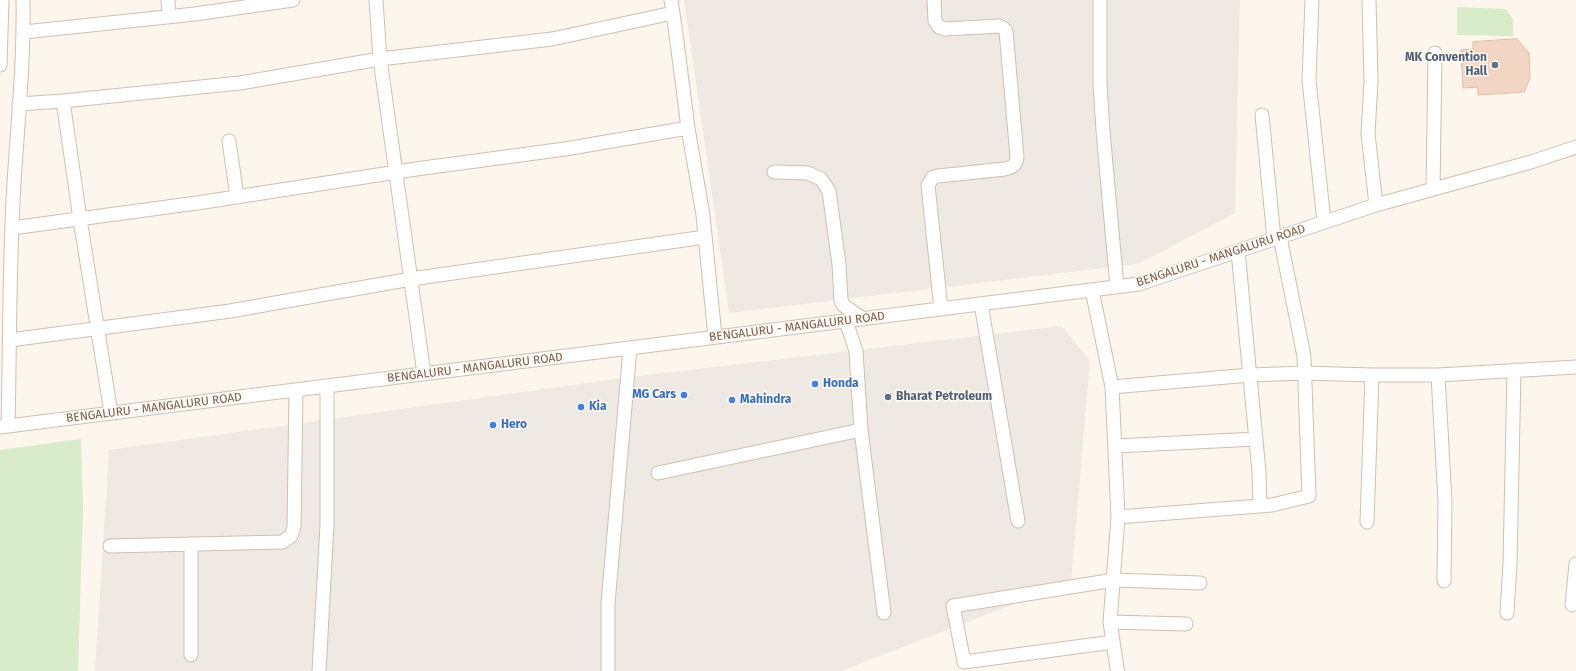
<!DOCTYPE html>
<html>
<head>
<meta charset="utf-8">
<style>
	body { margin:0 }
	canvas { display:block; background:#fdf6ec }
</style>
</head>
<body>
<canvas width="1576" height="671"></canvas>
<script>
const context = document.querySelector('canvas').getContext('2d');
context.lineJoin = 'round';
function fillPath(path, color) {
  context.fillStyle = color;
  context.fill(path, 'evenodd');
}
function strokePath(path, color, width, dash) {
  context.strokeStyle = color;
  context.lineWidth = width;
  context.lineCap = dash ? 'butt' : 'round';
  context.setLineDash(dash || []);
  context.stroke(path);
}
function drawText(font, color, halo, rows, align = 'center') {
  context.font = font + ' "Fira Sans",sans-serif';
  context.lineWidth = 3;
  context.setLineDash([]);
  context.textBaseline = 'middle';
  context.strokeStyle = halo;
  context.fillStyle = color;
  for (const [text, x, y, turn = 0] of rows) {
    context.save();
    context.translate(x, y);
    context.rotate((+turn || 0) * Math.PI / 180);
    context.textAlign = isNaN(turn) ? turn : align;
    if (halo) context.strokeText(text, 0, 0);
    context.fillText(text, 0, 0);
    context.restore();
  }
}
fillPath(new Path2D(`
	M684 0H1240L1235 213 1138 264 729 313Z
	M1062 326 1090 361 1071 582 841 671H95L109 450 630 377Z`), '#efe9e4');
fillPath(new Path2D(`
	M1457 7 1506 9 1513 19V36L1457 35Z
	M81 439 83 508 78 671H0V450Z`), '#d8ecc9');
const building = new Path2D(`
	M1517 39 1529 53 1530 78 1524 92 1478 95V87L1463 88 1461 50 1473 49V42Z`);
fillPath(building, '#f3d5c3');
strokePath(building, '#e6bba3', 1);
const minor = new Path2D(`
	M168 0 169 16
	M376 0 380 59 424 374
	M671 0 676 34 688 128 703 215 715 337
	M934 0 935 21 939 27 945 29 999 26 1003 28 1006 31 1017 157C1016 165 1013 167 1005 169L938 176 933 177 928 185 941 309
	M1100 0V84L1103 131 1117 287
	M1312 0 1309 80 1324 222
	M1369 0 1371 81 1368 134 1376 205
	M24 32 195 14 293 0
	M0 65 2 0
	M63 101 80 219 111 413
	M19 104 63 101 240 83 380 59 552 39 673 13
	M1262 115 1274 239
	M229 141 237 197
	M774 172 808 173 821 179 829 191 839 264 841 300 843 305 863 319
	M1433 189 1435 53
	M12 228 204 202 416 169 565 149 688 128
	M1238 251 1259 472 1260 506
	M1092 290 1112 387 1118 517 1110 622 1117 668 1118 671
	M981 304 1018 521
	M846 321 856 351 861 430 884 613
	M10 340 230 311 411 279 705 237
	M1112 387 1250 375 1304 373 1372 375H1438
	M8 425C10 344 9 263 14 182 18 122 24 61 23 0
	M0 427 1139 284 1376 205 1531 162 1576 147
	M1115 446 1256 439
	M658 473 861 430
	M1118 517 1272 505 1309 496 1304 356 1280 237
	M1367 522 1372 375
	M191 544V655
	M110 546 282 542 291 536 294 527 296 390
	M1444 581 1445 502 1438 375 1576 367
	M1572 605 1576 564
	M1507 613 1510 564 1514 370
	M1110 622 1186 624
	M1113 642 964 662 953 606 1114 580 1200 583
	M319 671 327 525V386
	M608 671V604L630 348`);
strokePath(minor, '#d1beb0', 15);
strokePath(minor, '#fff', 13);
for (const [x, y, r, color] of [
	[1495,65,4,"#5c6f8a"],
	[815,384,4,"#3f7fe0"],
	[684,395,4,"#3f7fe0"],
	[888,397,4,"#5c6f8a"],
	[732,400,4,"#3f7fe0"],
	[581,407,4,"#3f7fe0"],
	[493,425,4,"#3f7fe0"]
]) {
  const dot = new Path2D();
  dot.arc(x, y, r, 0, 2 * Math.PI);
  context.fillStyle = color;
  context.fill(dot);
  strokePath(dot, '#fffaf3', 1.5);
}
drawText('bold 12px', '#4e5e75', '#fffaf3', [
	["MK Convention",1487,58],
	["Hall",1487,72],
	["Bharat Petroleum",896,397,"left"]
], 'right');
drawText('12px', '#7a5c4d', '#fffaf3', [
	["BENGALURU - MANGALURU ROAD",1221,256,-18],
	["BENGALURU - MANGALURU ROAD",797,327,-7],
	["BENGALURU - MANGALURU ROAD",475,368,-7],
	["BENGALURU - MANGALURU ROAD",154,408,-7]
]);
drawText('bold 12px', '#366cbe', '#fffaf3', [
	["Honda",823,384],
	["MG Cars",676,395,"right"],
	["Mahindra",740,400],
	["Kia",589,407],
	["Hero",501,425]
], 'left');
</script>
</body>
</html>
